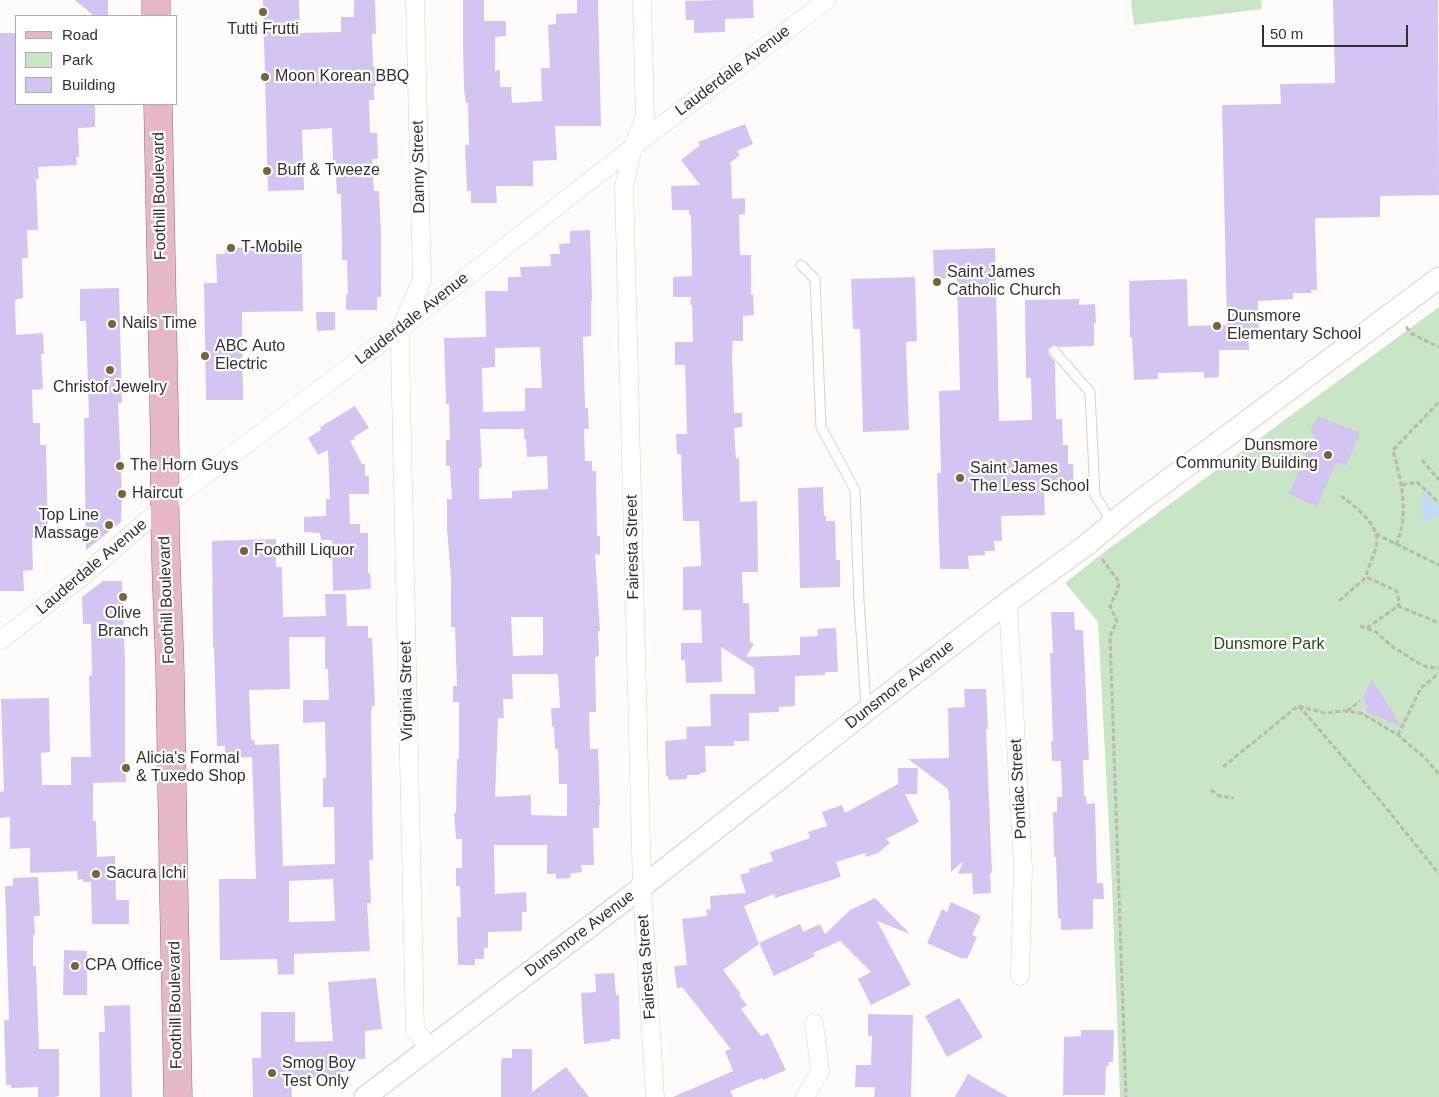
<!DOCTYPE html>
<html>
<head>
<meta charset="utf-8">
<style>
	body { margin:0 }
	#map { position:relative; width:1439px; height:1097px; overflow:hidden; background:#fefbf9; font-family:Arial,sans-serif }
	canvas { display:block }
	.legend { position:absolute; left:15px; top:15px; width:162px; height:90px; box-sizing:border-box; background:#fff; border:1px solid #adadab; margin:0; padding:6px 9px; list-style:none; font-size:15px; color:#33312e }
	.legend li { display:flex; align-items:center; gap:10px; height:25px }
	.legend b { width:25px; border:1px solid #adadab }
	.scale { position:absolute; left:1262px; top:25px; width:146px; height:22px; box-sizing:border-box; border:2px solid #33312e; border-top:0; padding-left:6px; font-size:15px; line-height:18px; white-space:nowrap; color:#33312e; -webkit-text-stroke:4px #fff; paint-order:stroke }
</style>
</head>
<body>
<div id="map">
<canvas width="1439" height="1097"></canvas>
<ul class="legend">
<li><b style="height:6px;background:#e5b8c4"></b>Road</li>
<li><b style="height:14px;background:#c8e5c5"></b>Park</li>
<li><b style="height:14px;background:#d4c4f2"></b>Building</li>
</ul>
<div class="scale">50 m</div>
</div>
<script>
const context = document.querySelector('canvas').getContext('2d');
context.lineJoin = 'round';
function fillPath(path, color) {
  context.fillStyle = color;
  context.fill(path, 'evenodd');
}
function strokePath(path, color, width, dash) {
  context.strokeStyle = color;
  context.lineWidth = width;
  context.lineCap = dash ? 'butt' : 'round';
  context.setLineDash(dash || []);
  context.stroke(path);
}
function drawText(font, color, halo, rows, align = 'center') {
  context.font = font + ' Arial,sans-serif';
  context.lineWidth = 4.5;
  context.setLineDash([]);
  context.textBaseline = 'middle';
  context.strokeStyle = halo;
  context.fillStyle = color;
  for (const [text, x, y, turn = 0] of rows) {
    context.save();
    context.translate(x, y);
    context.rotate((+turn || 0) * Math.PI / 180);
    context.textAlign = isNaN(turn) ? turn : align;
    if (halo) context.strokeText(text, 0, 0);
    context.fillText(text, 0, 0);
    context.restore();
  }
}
fillPath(new Path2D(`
	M1131 0H1261L1262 9 1134 25Z
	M1439 307V1097H1120L1112 884 1098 622 1065 583 1103 553Z`), '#c8e5c5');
fillPath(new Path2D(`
	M1422 492 1439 508V515L1423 523Z`), '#bfdafa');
fillPath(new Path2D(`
	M75 0H108V16H94Z
	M263 0H299L300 33 341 32V17H354V0H375L376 34H372L373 67H376V86H374V100H369L370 133H377L378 159H372L374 191H379L381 233V297H377V310H346V295L348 294 347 260H342L341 194H337L335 160H333L332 128 302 130 304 190 268 191Z
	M463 0H484V21H506V36L495 37V71L500 70V87H511L512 103 542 101 541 68H550L548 25 556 24V14L577 13V0H598L601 126H555L557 160 533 161V186H496L497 203H471V191H467L465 145H469L468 103H466L464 89 463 49Z
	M722 0H753L754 18 725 19V32L694 33V20H686L685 1Z
	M1333 0H1438L1439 195 1380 196V217L1315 218 1317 290H1311V293H1293V299L1258 301 1259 334H1248L1249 350H1219V377L1204 378V372L1158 373V379L1134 380 1132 337 1130 338 1129 281 1187 279 1188 326 1227 325 1222 105 1281 104 1280 84 1335 83Z
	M0 33H16V104H95V127L78 128 79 157H76L77 165 38 167 39 179H36L38 230H27L28 258H22L23 298 15 300 16 335 43 333 44 354H41L43 389 32 390 33 423H40V445H46L48 538H32L33 570 23 571 24 591H0Z
	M745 124 753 144 737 151 740 155 729 164 731 165 732 199 745 198V214L739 215 740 255H751V294H753L754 315 743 316V341H733L732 355 734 413H742V427L734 428 736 459 739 458 740 502 757 501 758 572H742L743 603H749L750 642 754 644 746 657 800 655V637L818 636 817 629 836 628 838 672H825V675L795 676V706L779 707V712L749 713V741H734V746H705L706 772 700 773V775H687V779L669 780 668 776H666L665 741 687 739 686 727 711 726 710 694H755L754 668 721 647 722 682 686 683 685 660H681V643H702L701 610H683V567L701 566V558L699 521H683L681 454H677L676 434H687L685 365H675V342H693L692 305H690L691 297H673V277L692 276 691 215H689V210H672L671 186 700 185 681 160 700 145 698 142Z
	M590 230 592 301H591V336L583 337 585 408H588L589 429H584L585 461H592V471H596L597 536H600V555L595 554 600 631H598L599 656 595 657 596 712H589L590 749H598L600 805H599V828H593L594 865H581L582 872 570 874 571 878 556 879V874H547V845H494L495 894 526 892 527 912H522V931L488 932V948H484V959H475V965H458L457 917H461L460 886H456V868H462V839H456L454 813H456L457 759H459V702H453V686H457L455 627H451V579L447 528V499H452L450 466H446V440H450L449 404H446L444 338 486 337 485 291H508V277H521L520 267 551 266 550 254H560L559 244 570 243V231ZM540 347 542 388H525V411L483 412 482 368 495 367V348ZM480 429H524V439H526L527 457 547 456 548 489 512 491V498L479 499V468L482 467ZM511 617H543V655L513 656ZM512 674H558L560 708H551L552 727 554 726 555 749H558L559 784H567V816L531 815V795L495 797 498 718H504L503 699H513Z
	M302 247 303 311 242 312 243 400H206L204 283H217L216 254H225V248Z
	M995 248 999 421 1032 420 1031 378H1026L1025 300 1079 299V305L1095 304 1096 323H1094V346L1059 347 1053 345 1048 349 1049 355 1055 362 1056 419H1062L1063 445H1068V464H1073L1074 492 1044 493 1045 515 1001 516 1002 541H994L995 551H985V555L968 556 969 569H940L937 473H941L939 391 960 390 957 278 934 279 933 250Z
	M915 277 917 341 906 342 909 430 863 432 860 329H853L851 279Z
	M119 288 122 403H118L122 494 121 522 86 550 84 418H89L86 321H80V289Z
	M316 312H335V330L317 331Z
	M355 406 369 428 354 437 355 439 350 441 362 464H365V476H369V494H349L350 524H360V533H368V573H370L371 589 333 591 332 540H321L320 533 304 532V517L326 516V499H330L328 450 318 455 308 438 321 430 320 427Z
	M1318 416 1360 433 1346 466 1336 462 1317 507 1289 494 1314 435 1310 433Z
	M823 487 824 516H826V521H835L836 560H840V587L800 588 798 488Z
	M276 539V567H282L283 617 326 616 325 594H346L347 626H368V638H372L375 706H372V710H371L373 860H369L371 903H367L370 951 294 954V974L278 975 277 959 220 960 219 879H256L252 757 225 758V746H217L214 647H213L212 541ZM289 637H325V669H328L329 700H303V723L325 722 326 778H323V807H334L335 864 283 866 279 744 255 745 254 740H251L249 690 290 689ZM333 879 335 921 289 922V881Z
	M103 581H122L125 661V756L126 782 93 783V821H96L97 857 115 856 116 900H129V924H92L91 882H83V879L78 880 77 871 30 873V848L10 849V817L0 818V792L4 791 1 699 49 698 50 752 41 753 42 785H71V757H91L89 676 92 675 91 624H83L82 597Z
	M1051 612H1074L1075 630H1083L1089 760H1083L1084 796H1086L1087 804 1095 803 1097 883H1103L1104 899H1093V929L1061 930V919L1058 918 1056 857H1054L1053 812H1057V797H1062L1061 761H1052L1051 741H1053L1050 653H1053Z
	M1372 680 1402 727 1365 711 1367 707 1363 697Z
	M964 689H986L988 729H986L992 873H990L991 893 973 894 972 873 958 874 963 861 951 872 950 801H949L948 789 908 759 949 758 948 708 965 707Z
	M898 768H918L917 794H905L919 822 886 839 890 843 878 853 866 857 865 853 836 862 841 877 775 898 774 894 744 906 759 944 723 970 741 994 739 995 747 1005 741 1009 761 1036 768 1033 786 1070 763 1080 762 1078 730 1091 733 1097H673L733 1071 725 1051 731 1049 682 987 677 988 674 966 687 965 682 919 707 916 706 910 711 909 710 896 746 893 740 875 750 872 749 869 773 861 770 852 810 838 808 832 827 826 822 812 842 805 845 813 898 784Z
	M38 877 40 916H34L35 935H33V966H36L39 1049H59V1096L54 1097H38V1087L11 1088V1085H6L4 1020H9L5 886H13V878Z
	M875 898 910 934 877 921 911 985 871 1005 858 979 871 972 840 941 813 953 815 956 774 976 759 943 800 924 803 932 820 924 825 934 850 910Z
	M951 902 981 916 972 935 977 937 967 959 964 957 963 959 927 943 942 909 947 912Z
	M64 950 87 951V995H63Z
	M614 973 616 995H619L620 1039H611V1041L584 1044 581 993 596 992 595 974Z
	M376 978 382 1029 365 1031V1059H345V1072H338V1078L291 1079 292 1097H253L252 1058H261V1012H295V1042L333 1041 328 982Z
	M959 998 983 1037 947 1057 925 1016Z
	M130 1005 132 1097H100L99 1032H105L104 1006Z
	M868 1014 913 1015 911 1097H874L875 1087H855L856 1065H871L872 1036H868Z
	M1081 1030H1114L1113 1062H1109V1066H1106L1105 1095H1063L1064 1037 1081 1036Z
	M512 1049H532V1092L566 1067 589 1097H501V1061H502V1058H512Z
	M968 1074 1008 1097H955Z`), '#d4c4f2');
const service = new Path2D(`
	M801 265 815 279 821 427 855 490 859 601 866 708
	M1054 351 1090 392 1095 495 1112 523`);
const minor = new Path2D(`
	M415 0 422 280 400 329V350L415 1030 429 1048
	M642 0 645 117 633 147 624 186 642 887 655 1097
	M1008 602 1023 868 1020 976
	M0 641 78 580 164 506 400 329 633 147 827 0
	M805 1097 820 1071 814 1023`);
const tertiary = new Path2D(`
	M365 1097 642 887 866 711 1008 602 1089 543 1128 510 1439 278`);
const primary = new Path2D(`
	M156 0V16
	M158 104 165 457C163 529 168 601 170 673 172 814 175 956 178 1097`);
strokePath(service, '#d8d1ca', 11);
strokePath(minor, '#d8d1ca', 19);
strokePath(tertiary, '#d8d1ca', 23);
strokePath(primary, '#9c6a76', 29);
strokePath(new Path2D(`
	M1406 327 1412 334 1439 347
	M1422 460 1439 480
	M1402 485 1417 482 1439 503
	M1341 496C1356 507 1382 526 1376 548 1373 558 1368 567 1366 577
	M1376 534 1439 565
	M1396 545C1410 514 1401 481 1393 450L1439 402
	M1102 559 1119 582 1118 589 1110 606 1117 621 1110 636 1126 1097
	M1339 601 1366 577 1397 591 1399 601 1398 606
	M1360 626 1376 632 1393 647 1420 664 1427 667 1439 668
	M1367 628 1398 606 1439 623
	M1299 706 1383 804 1439 874
	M1347 711 1360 701
	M1398 735 1421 688 1439 673
	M1223 767 1298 706 1325 713 1342 711 1361 713 1398 735 1424 757 1439 774
	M1211 790 1219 796 1234 798`), '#bbb8b6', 3, [5, 2.5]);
strokePath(service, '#fff', 9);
strokePath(minor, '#fff', 18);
strokePath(tertiary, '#fff', 21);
strokePath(primary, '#e5b8c4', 28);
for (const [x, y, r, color] of [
	[263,12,5,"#796433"],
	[265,77,5,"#796433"],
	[267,171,5,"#796433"],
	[231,248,5,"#796433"],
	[937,282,5,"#796433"],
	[112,324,5,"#796433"],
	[1217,326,5,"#796433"],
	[205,356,5,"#796433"],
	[110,370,5,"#796433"],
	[1328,455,5,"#796433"],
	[120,466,5,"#796433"],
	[960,478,5,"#796433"],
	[122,494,5,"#796433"],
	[109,525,5,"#796433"],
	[244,551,5,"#796433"],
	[123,597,5,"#796433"],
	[126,768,5,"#796433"],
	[96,874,5,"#796433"],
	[75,966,5,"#796433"],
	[272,1073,5,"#796433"]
]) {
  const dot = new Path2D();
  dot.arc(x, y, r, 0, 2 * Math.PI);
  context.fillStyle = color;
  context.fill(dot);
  strokePath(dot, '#fff', 2);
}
drawText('16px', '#33312e', '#fff', [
	["Tutti Frutti",263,30,"center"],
	["Moon Korean BBQ",275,77],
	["Buff & Tweeze",277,171],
	["T-Mobile",241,248],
	["Saint James",947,273],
	["Catholic Church",947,291],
	["Dunsmore",1227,317],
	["Elementary School",1227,335],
	["Nails Time",122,324],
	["ABC Auto",215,347],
	["Electric",215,365],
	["Christof Jewelry",110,388,"center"],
	["Dunsmore",1318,446,"right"],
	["Community Building",1318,464,"right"],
	["The Horn Guys",130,466],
	["Saint James",970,469],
	["The Less School",970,487],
	["Haircut",132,494],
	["Top Line",99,516,"right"],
	["Massage",99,534,"right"],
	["Foothill Liquor",254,551],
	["Olive",123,614,"center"],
	["Branch",123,632,"center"],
	["Alicia's Formal",136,759],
	["& Tuxedo Shop",136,777],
	["Sacura Ichi",106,874],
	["CPA Office",85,966],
	["Smog Boy",282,1064],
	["Test Only",282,1082]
], 'left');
drawText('16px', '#33312e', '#fff', [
	["Lauderdale Avenue",733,71,-37],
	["Danny Street",419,167,-91],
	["Foothill Boulevard",160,196,-91],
	["Lauderdale Avenue",412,319,-38],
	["Fairesta Street",633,547,-91],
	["Lauderdale Avenue",92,567,-40],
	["Foothill Boulevard",167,600,-92],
	["Dunsmore Avenue",900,685,-38],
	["Virginia Street",407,691,-91],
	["Pontiac Street",1019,789,-93],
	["Dunsmore Avenue",580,934,-37],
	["Fairesta Street",647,967,-94],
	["Foothill Boulevard",176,1005,-91]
]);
drawText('16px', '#1e501e', '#fff', [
	["Dunsmore Park",1269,645]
]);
</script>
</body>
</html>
